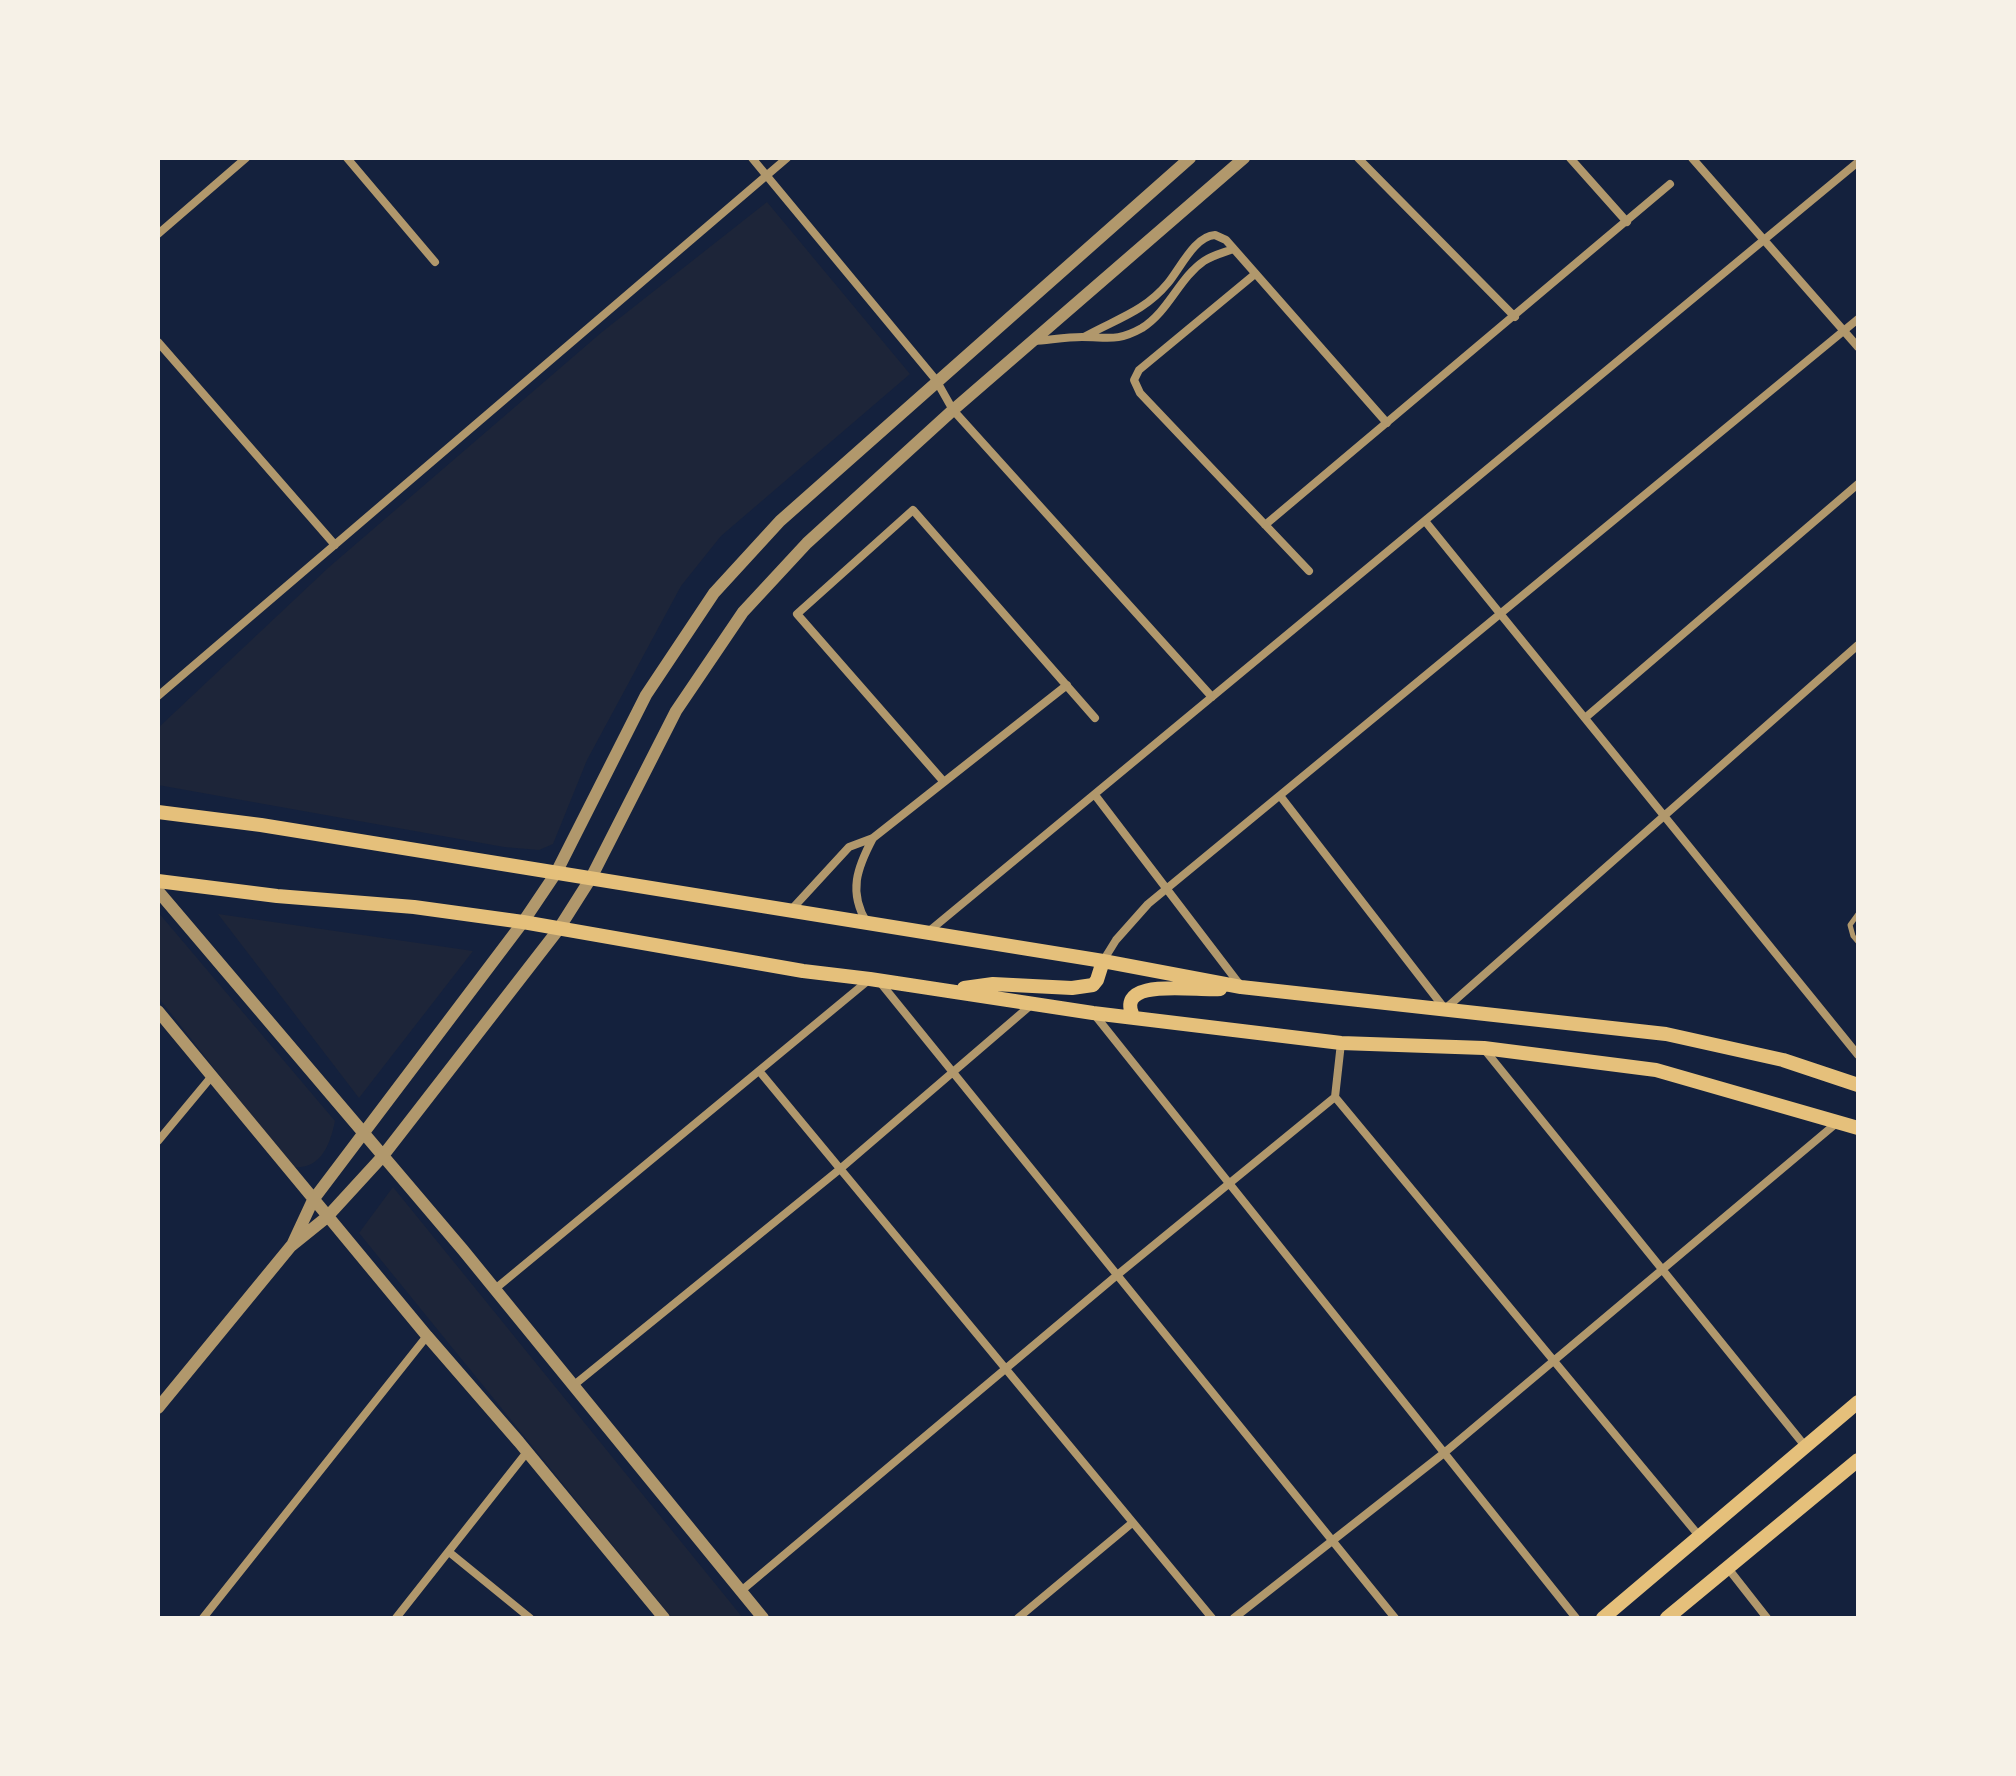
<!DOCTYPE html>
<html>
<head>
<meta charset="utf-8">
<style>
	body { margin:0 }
	#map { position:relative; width:2016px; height:1776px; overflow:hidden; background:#14213d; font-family:"Golos Text",sans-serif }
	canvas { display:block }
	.frame { position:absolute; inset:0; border:160px solid #f6f1e7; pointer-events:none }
</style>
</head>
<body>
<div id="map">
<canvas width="2016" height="1776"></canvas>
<div class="frame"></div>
</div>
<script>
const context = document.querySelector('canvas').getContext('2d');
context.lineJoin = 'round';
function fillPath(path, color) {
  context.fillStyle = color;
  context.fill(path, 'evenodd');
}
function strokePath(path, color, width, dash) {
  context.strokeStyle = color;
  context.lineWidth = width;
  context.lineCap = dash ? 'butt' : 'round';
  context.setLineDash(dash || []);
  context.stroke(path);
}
fillPath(new Path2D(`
	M767 202 910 374 721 536 681 586 587 760 553 844 539 850 504 847 158 785V728L328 568 602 332Z
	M158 912 335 1121C330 1145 321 1170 292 1167L158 997Z
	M218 914 473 951 359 1098Z
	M393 1187 743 1618H672L359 1233Z`), '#1d2539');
strokePath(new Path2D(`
	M1858 914 1850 925 1853 936 1858 942`), '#b1986c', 5);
strokePath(new Path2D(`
	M347 158 435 262
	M752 158 936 380 953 410 1212 697
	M1358 158 1515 317
	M1570 158 1627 222
	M1692 158 1858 347
	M158 234 246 158
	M1255 274 1139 370 1134 380 1140 393 1309 571
	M1084 337C1116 319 1144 312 1168 283 1181 267 1195 236 1215 235L1226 240 1387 423
	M1033 341C1049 340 1066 337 1082 337 1108 337 1117 342 1142 328 1169 311 1179 278 1204 261 1213 255 1223 253 1233 249
	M158 342 335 545
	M1425 521 1858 1055
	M1265 525 1670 184
	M158 696 787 158
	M1585 718 1858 484
	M944 782 797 614 913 510 1095 718
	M1095 795 1240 985
	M1281 797 1445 1009 1858 645
	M791 910 849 847 873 838 1067 685
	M867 923C848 892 857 868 873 838
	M928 932 1858 162
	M1103 961 1116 940 1148 904 1858 319
	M879 981 1395 1618
	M1094 1014 1576 1618
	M1484 1049 1805 1446
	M760 1072 1212 1618
	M1335 1097 1700 1537
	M158 1141 212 1076
	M495 1289 870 979
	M574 1385 840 1169 1031 1005
	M449 1552 530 1618
	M1727 1567 1767 1618
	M741 1591 1116 1276 1335 1097 1341 1043
	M203 1618 427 1336
	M396 1618 527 1452
	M1018 1618 1132 1523
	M1234 1618 1444 1453 1839 1121`), '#b1986c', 8);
strokePath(new Path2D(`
	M158 891 463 1250 763 1618
	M158 1011 427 1336 519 1442 664 1618
	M293 1243 313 1200 523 922 556 873 646 695 714 593 780 521 1190 158
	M158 1408 291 1246 327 1217 382 1157 558 930 591 878 676 711 743 612 807 543 953 410 1244 158`), '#b1986c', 12);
strokePath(new Path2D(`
	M158 812 261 825 1103 961 1241 987 1666 1034 1783 1060 1858 1085
	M158 881 277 896 414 907 523 922 803 971 870 979 1093 1013 1341 1043 1484 1048 1656 1070 1858 1128
	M964 988 993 984 1072 988 1093 985 1097 980 1103 961
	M1134 1018C1111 975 1200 992 1220 989
	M1603 1618 1858 1402
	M1667 1618 1858 1460`), '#e5c07b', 14);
</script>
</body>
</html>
